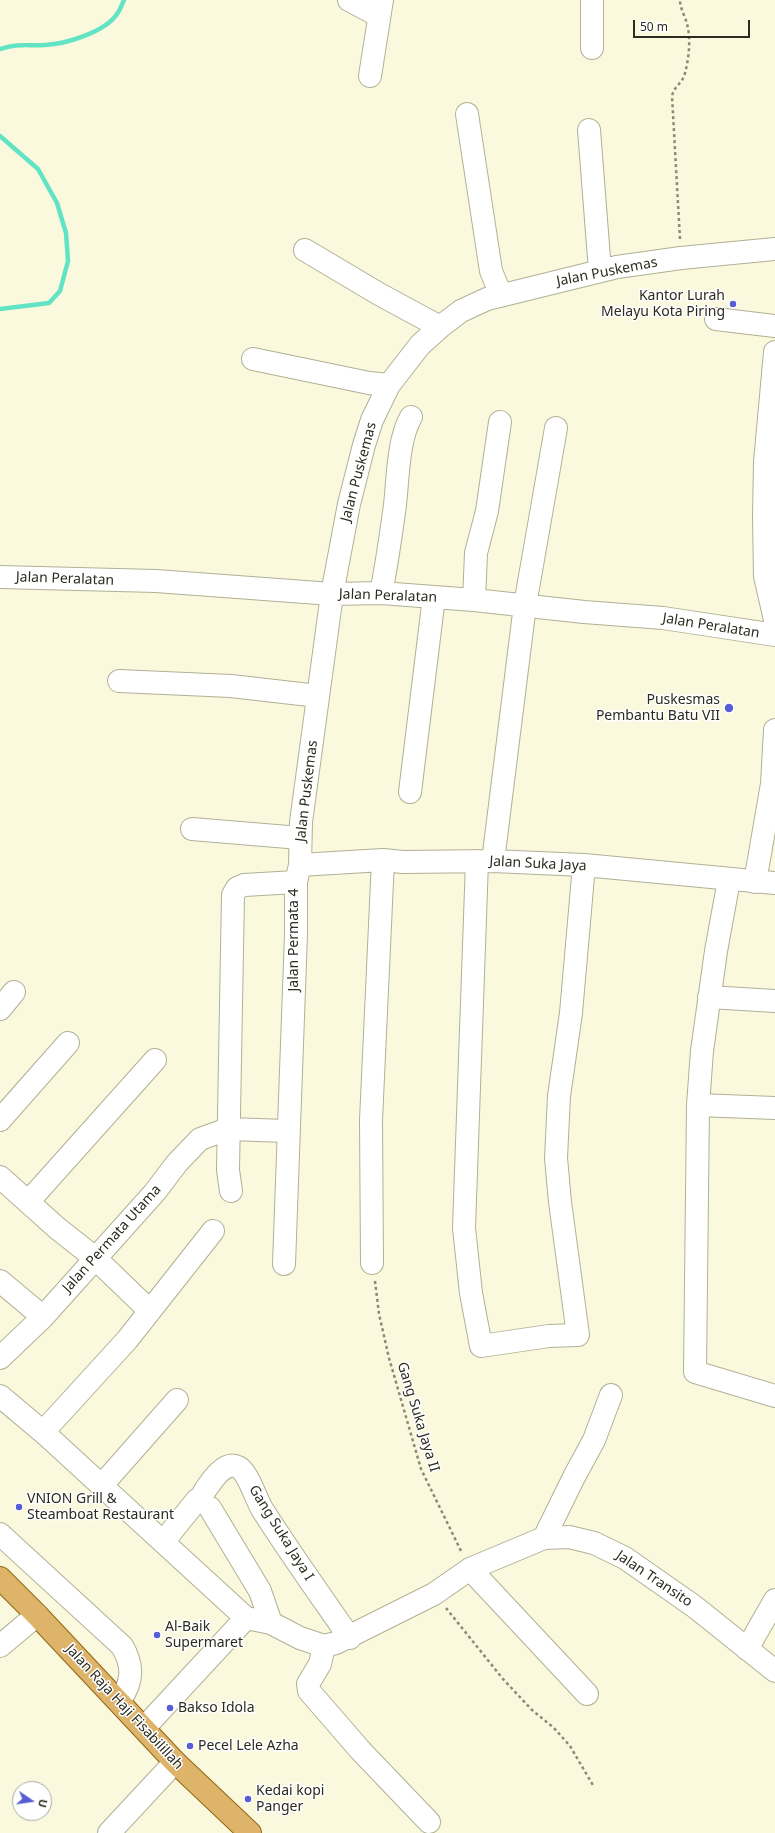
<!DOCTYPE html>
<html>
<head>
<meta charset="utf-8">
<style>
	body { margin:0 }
	#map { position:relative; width:775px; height:1833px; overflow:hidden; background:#faf9dd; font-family:"Noto Sans",sans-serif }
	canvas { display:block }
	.north { position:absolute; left:12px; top:1781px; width:40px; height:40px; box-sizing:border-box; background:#fff; border:1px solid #aaaaa6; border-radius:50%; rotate:103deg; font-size:11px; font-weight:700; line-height:16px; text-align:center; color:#2b2b20 }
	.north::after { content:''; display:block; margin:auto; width:14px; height:18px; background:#575dd4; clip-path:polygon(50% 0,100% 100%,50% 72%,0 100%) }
	.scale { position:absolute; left:633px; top:20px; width:117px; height:18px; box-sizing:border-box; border:2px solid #2b2b20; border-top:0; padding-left:5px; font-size:12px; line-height:14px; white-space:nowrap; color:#2b2b20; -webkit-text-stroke:3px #fff; paint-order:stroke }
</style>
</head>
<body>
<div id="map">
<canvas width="775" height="1833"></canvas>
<div class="north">U</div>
<div class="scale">50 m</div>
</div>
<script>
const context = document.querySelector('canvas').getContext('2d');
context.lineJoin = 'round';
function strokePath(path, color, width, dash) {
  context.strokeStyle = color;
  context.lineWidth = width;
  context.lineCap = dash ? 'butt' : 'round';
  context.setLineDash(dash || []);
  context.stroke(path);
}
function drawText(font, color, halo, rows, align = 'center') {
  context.font = font + ' "Noto Sans",sans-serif';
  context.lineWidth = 3;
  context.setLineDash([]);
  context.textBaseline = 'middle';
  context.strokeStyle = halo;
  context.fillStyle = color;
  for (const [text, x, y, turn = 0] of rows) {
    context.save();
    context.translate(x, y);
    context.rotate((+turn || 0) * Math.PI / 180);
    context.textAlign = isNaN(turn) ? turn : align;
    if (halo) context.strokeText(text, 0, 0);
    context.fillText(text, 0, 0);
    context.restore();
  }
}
strokePath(new Path2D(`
	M0 49C18 43 27 46 45 45 66 44 105 32 117 14 120 10 122 4 124 0
	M0 136 38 169 57 203 66 233 68 261 60 291 49 303 0 309`), '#62e4c4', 4.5);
const minor = new Path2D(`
	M349 0 379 16
	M592 48V0
	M370 76 382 0
	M467 114 491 271 501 295
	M589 130 600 271
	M305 250 379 294 440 327
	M716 319 775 326
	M775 352 765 462 764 517 765 576 775 620
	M253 359 369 383 389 385
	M0 577 156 581 332 594 381 593 474 600 584 612 663 618 775 635
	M381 593C387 564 391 534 395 505 398 478 398 439 411 417
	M474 600 476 553 487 511 500 422
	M119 681 231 686 318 696
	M410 792 434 597
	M192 829 300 838
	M477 861 464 1228 471 1293 481 1346 549 1336 578 1335 560 1202 556 1158 559 1096 571 1013 584 865
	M493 861 525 605 556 428
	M300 865 383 860 403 862 493 861 584 865 775 883
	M729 880 716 951 702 1051 698 1105 695 1372 775 1396
	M755 882 772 784 775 730
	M709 997 775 1001
	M0 1009 14 992
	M698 1105 775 1108
	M0 1120 68 1043
	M0 1177 57 1228 95 1258 150 1311
	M231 1191 228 1170 233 895 237 888 244 885 296 882
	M28 1202 155 1060
	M372 1263 371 1120 383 860
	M284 1264 296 934V882L300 865 301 822 332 594 349 504 364 445 372 420 389 385 420 345 440 327 461 311 487 299 617 267 681 258 775 249
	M0 1281 43 1317
	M0 1358 43 1317 155 1192 177 1163 200 1139 228 1129 287 1131
	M0 1396 43 1432 246 1618
	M43 1432 127 1340 213 1231
	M102 1485 177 1400
	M204 1492C210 1483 224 1460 238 1467 248 1472 256 1499 262 1509 290 1553 320 1595 350 1638
	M210 1508 260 1591 271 1623
	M0 1534 122 1646C134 1666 133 1683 119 1701
	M544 1538 574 1477 594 1440 611 1395
	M163 1542 197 1500
	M470 1569 587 1694
	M0 1646 37 1615
	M324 1646 320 1664 308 1684 309 1691 361 1751 429 1822
	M747 1649 775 1600
	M144 1728 246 1618 271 1623 300 1638 324 1646 336 1643 434 1594 470 1569 544 1538 569 1537 594 1543 625 1558 695 1607 775 1671
	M109 1833 175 1762`);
const major = new Path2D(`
	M0 1578 37 1615 175 1762 250 1833`);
strokePath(minor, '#b1b095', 24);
strokePath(major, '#916411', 24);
strokePath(new Path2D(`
	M680 239 672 96C674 86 683 83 685 73 689 58 691 39 687 24 685 16 680 8 680 0
	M375 1281 379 1314 389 1358 421 1469 462 1553
	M446 1608 503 1679 532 1710 554 1728 570 1746 594 1787`), '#8a8a77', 2.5, [3, 3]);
strokePath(minor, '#fff', 22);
strokePath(major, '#deb46b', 22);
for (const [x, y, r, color] of [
	[733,304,4,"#575dd4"],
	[729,708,5,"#575dd4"],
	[19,1507,4,"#575dd4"],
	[157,1635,4,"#575dd4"],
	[170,1708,4,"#575dd4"],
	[190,1746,4,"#575dd4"],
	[248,1799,4,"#575dd4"]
]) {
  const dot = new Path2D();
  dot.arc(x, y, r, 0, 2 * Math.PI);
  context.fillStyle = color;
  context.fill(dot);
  strokePath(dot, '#fff', 1.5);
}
drawText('14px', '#2b2b20', '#fff', [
	["Jalan Puskemas",607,272,-11],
	["Jalan Puskemas",359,472,-75],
	["Jalan Peralatan",65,579,2],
	["Jalan Peralatan",388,596,2],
	["Jalan Peralatan",711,626,9],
	["Jalan Puskemas",307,791,-83],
	["Jalan Suka Jaya",538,864,3],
	["Jalan Permata 4",294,940,-90],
	["Jalan Permata Utama",112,1239,-48],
	["Gang Suka Jaya II",418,1417,73],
	["Gang Suka Jaya I",281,1533,58],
	["Jalan Transito",654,1579,34],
	["Jalan Raja Haji Fisabilillah",124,1707,47]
]);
drawText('14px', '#2b2b20', '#fff', [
	["Kantor Lurah",725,296,"right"],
	["Melayu Kota Piring",725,312,"right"],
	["Puskesmas",720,700,"right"],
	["Pembantu Batu VII",720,716,"right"],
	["VNION Grill &",27,1499],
	["Steamboat Restaurant",27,1515],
	["Al-Baik",165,1627],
	["Supermaret",165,1643],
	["Bakso Idola",178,1708],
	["Pecel Lele Azha",198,1746],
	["Kedai kopi",256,1791],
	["Panger",256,1807]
], 'left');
</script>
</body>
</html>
